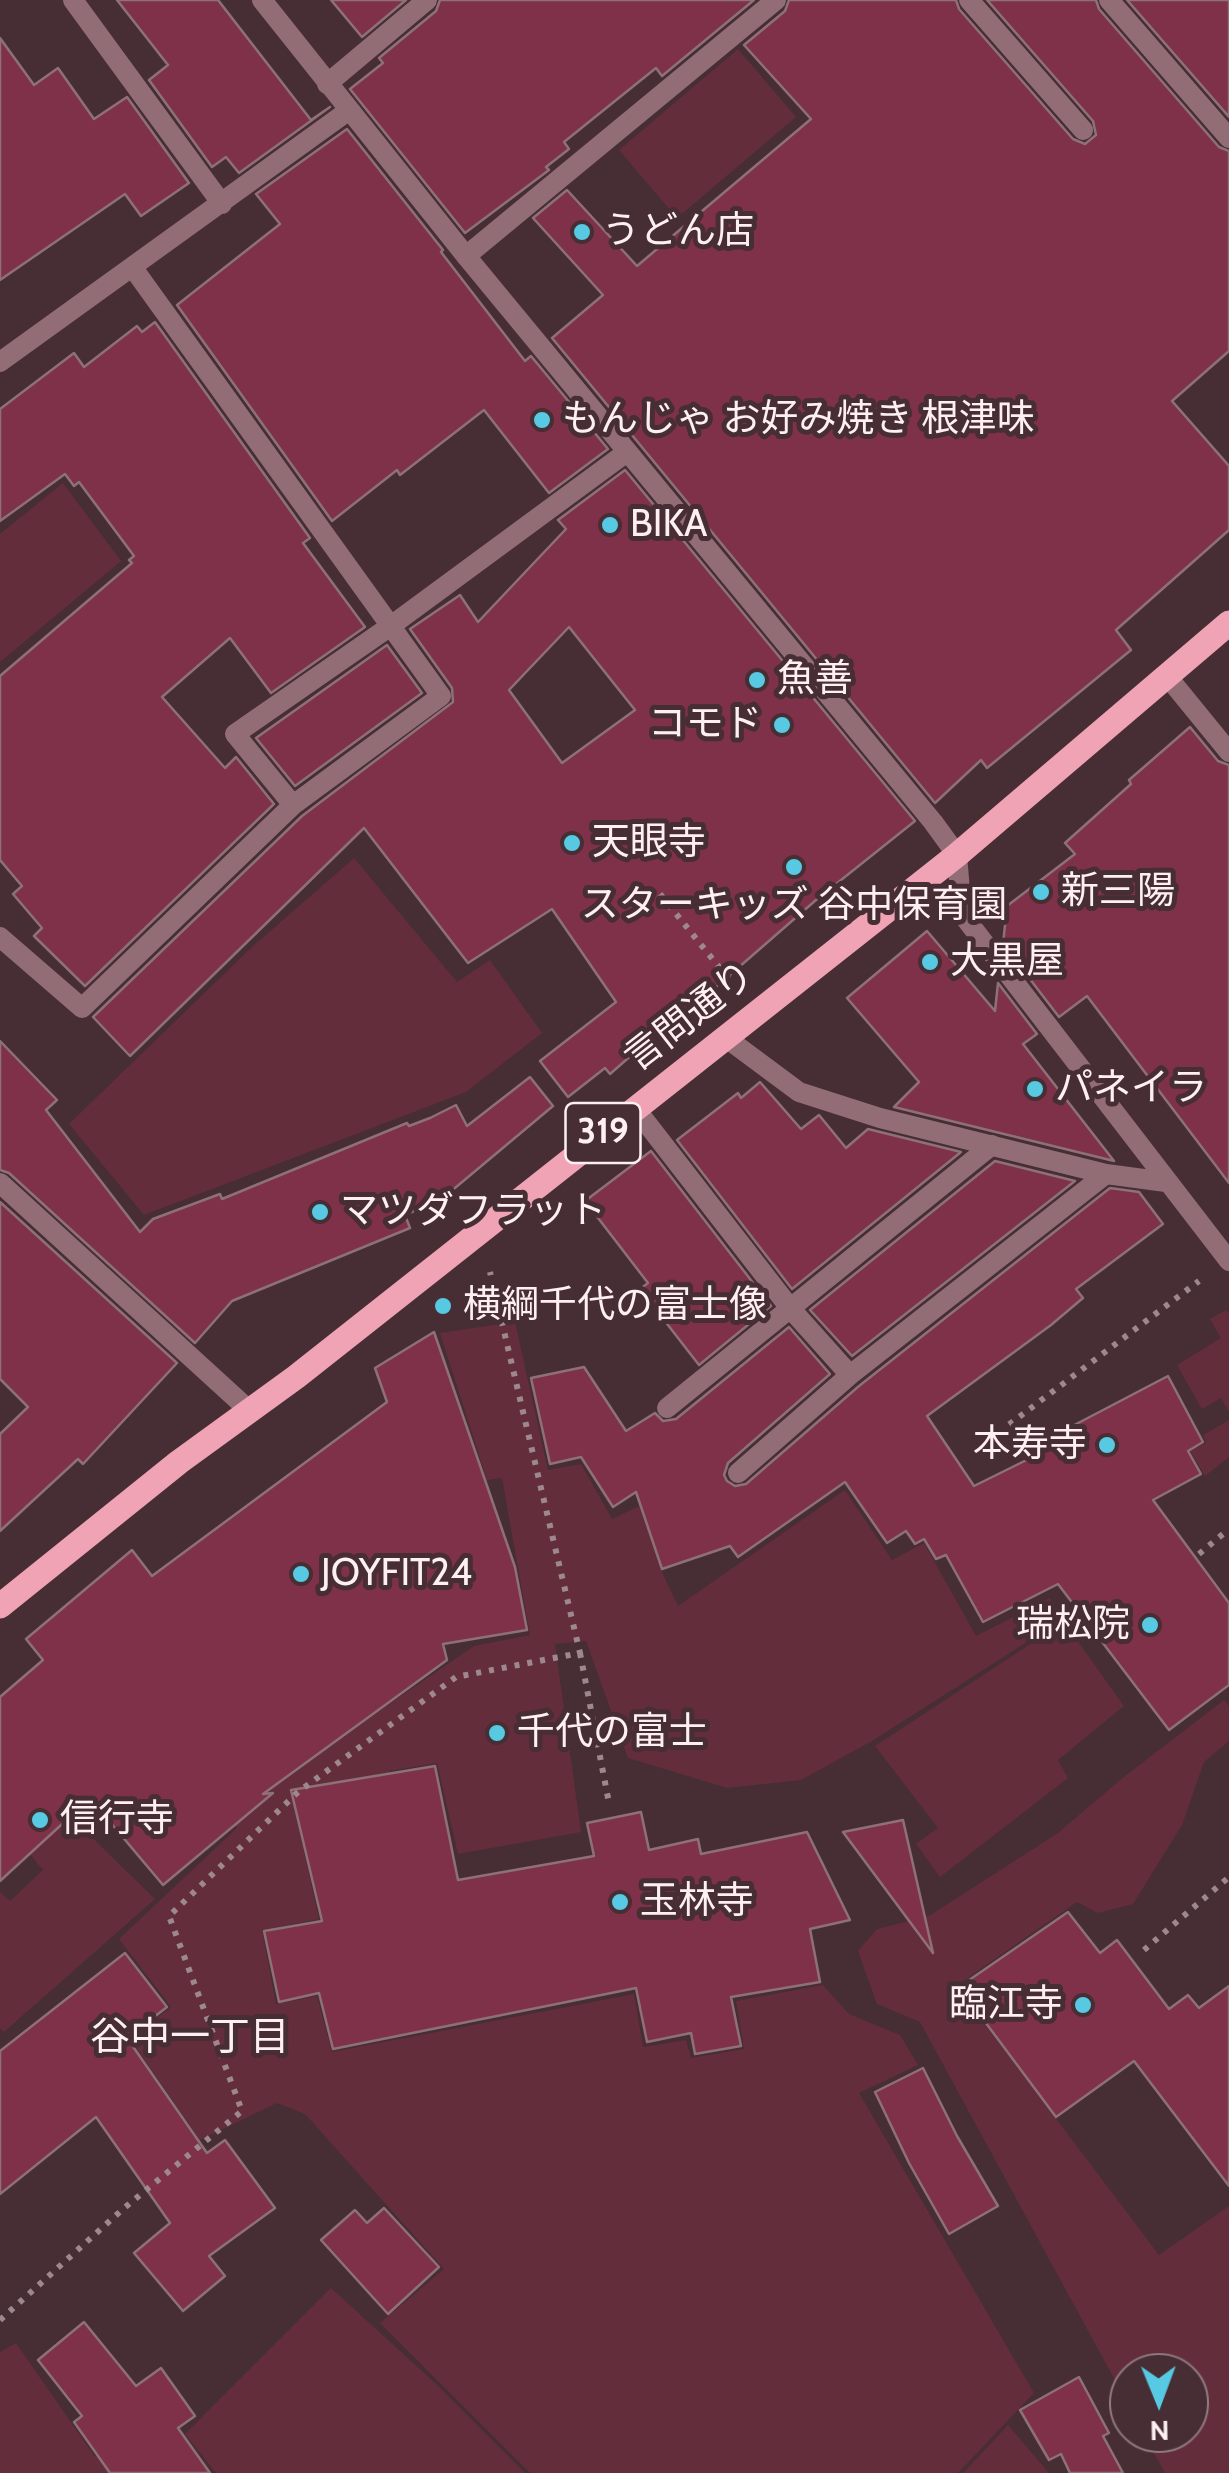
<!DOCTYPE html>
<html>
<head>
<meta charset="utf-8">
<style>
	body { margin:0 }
	#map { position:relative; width:1229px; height:2473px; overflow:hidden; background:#462e34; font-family:Cabin,sans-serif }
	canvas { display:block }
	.north { position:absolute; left:1109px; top:2353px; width:100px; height:100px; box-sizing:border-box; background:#462e34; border:2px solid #907b80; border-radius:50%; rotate:179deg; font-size:28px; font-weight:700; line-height:40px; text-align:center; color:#feeff2 }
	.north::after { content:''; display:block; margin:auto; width:35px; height:45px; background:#57c9e2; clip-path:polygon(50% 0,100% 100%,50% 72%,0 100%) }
</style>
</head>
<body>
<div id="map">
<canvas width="1229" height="2473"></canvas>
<div class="north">N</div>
</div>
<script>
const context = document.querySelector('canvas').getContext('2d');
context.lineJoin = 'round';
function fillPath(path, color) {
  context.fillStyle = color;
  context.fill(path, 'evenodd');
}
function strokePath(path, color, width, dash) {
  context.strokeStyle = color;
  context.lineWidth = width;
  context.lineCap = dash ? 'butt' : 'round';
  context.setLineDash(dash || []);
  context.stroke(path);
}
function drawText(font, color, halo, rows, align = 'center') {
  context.font = font + ' Cabin,"Noto Sans JP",sans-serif';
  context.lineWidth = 10;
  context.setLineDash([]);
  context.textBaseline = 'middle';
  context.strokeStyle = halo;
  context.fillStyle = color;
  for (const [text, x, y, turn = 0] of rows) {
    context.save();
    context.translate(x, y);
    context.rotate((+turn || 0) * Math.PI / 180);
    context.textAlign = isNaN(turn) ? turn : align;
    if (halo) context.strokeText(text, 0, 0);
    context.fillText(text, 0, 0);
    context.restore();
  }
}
fillPath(new Path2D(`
	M738 49 796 117 677 218 619 150Z
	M63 483 121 561 0 662V534Z
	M354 858 457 982 490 960 542 1033 466 1092 144 1215 69 1124 252 947Z
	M1226 1310 1229 1313V1412L1221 1398 1202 1409 1177 1365 1221 1338 1210 1319Z
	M515 1322 548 1470 581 1464 612 1519 639 1506 661 1570 678 1606 845 1490 892 1560 924 1543 976 1636 1050 1598 1063 1619 872 1741 801 1780 727 1788 628 1758 586 1641 555 1644 581 1832 458 1854 437 1763 389 1771 392 1792 294 1807 319 1919 262 1930 276 2004 317 1996 332 2052 634 1994 643 2047 686 2040 691 2058 744 2049 736 2001 823 1985 849 2014 900 2035 918 2065 859 2093 1034 2393 958 2473H530L380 2323 444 2269 305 2114 277 2103 200 2140 130 2039 171 2007 119 1939 237 1828 229 1814 474 1646 530 1635 502 1478 487 1480 440 1333Z
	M1229 1420V1457L1205 1476 1190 1451 1206 1443 1203 1435Z
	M1064 1622 1124 1706 1058 1760 1068 1778 940 1877 916 1844 938 1828 875 1746Z
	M1224 1700 1229 1706V1741L1204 1762 1182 1825 1133 1904 1098 1913 1077 1902 956 1986 1159 2255 1229 2206V2473H1165L1143 2433H1189V2373H1129V2406L920 2022 877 2004 858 1951 877 1929 929 1916 1058 1833 1120 1780Z
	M70 1816 155 1899 4 2032 0 2028V1892L10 1901 43 1870 30 1854Z
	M331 2288 434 2382 525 2473H216L185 2434Z
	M16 2343 95 2457 159 2413 152 2473H0V2352Z
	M1008 2425 1049 2473H963Z`), '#642d3c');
const building = new Path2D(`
	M117 0H218L311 120 330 107 239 173 226 157 212 167 149 80 168 65Z
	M331 0H406L362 37Z
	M440 0H754L662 76 656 68 564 142 569 149 546 167 549 170 465 233 350 89 383 63 379 58 436 11Z
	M789 0H956L959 9 1073 139 1085 144 1096 135 1093 121 987 0H1096L1099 9 1219 147 1229 151V351L1172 401 1229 466V530L1116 630 1131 650 987 768 981 760 935 803 552 338 603 295 533 218 567 190 637 266 811 119 744 45 785 11Z
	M1127 0H1229V117Z
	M0 38 34 85 58 68 94 119 127 97 189 183 141 216 125 194 0 280Z
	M347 129 443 250 441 252 525 361 531 356 608 449 549 493 484 410 400 475 397 470 332 521 177 305 280 224 256 194Z
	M155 322 310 538 303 543 365 627 271 693 230 638 162 697 225 768 236 757 274 804 85 986 34 936 42 928 13 894 22 886 0 860V676L132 563 129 560 134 556 79 482 74 486 65 474 0 521V409L74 353 84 367 137 326 142 332Z
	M625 470 915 821 816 900 661 1035 658 1032 610 1074 605 1068 568 1097 540 1061 616 1002 552 909 468 963 364 828 130 1056 93 1017 302 816 453 702 452 688 410 629 460 595 478 622 566 529 558 520ZM569 627 635 710 562 763 509 690Z
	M387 645 422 693 295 786 256 738Z
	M1190 727 1218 761 1229 765V1183L1087 996 1059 1017 1003 944 1007 906 1075 854 1065 843 1131 784 1129 780Z
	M927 931 995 1011 998 983 1037 1034 1023 1044 1114 1161 894 1107 919 1082 847 998Z
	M0 1041 57 1100 46 1110 140 1232 153 1219 220 1194 222 1199 407 1123 409 1126 430 1118 456 1105 467 1126 530 1077 553 1106 443 1198 405 1215 410 1228 232 1301 195 1343 9 1173 0 1170Z
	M760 1082 801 1129 819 1115 846 1148 868 1129 961 1152 792 1289 677 1140 738 1093 741 1098Z
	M651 1151 771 1306 699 1365 640 1289 648 1283 585 1201Z
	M995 1161 1075 1181 852 1356 810 1310Z
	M1110 1188 1139 1192 1163 1224 1076 1289 1083 1298 1051 1325 927 1416 974 1486 1065 1441 1061 1432 1168 1376 1203 1442 1188 1451 1201 1474 1153 1500 1229 1603V1685L1169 1730 1058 1584 983 1622 946 1555 936 1559 924 1539 915 1544 906 1531 887 1543 845 1482 738 1557 730 1546 662 1569 636 1492 613 1507 581 1457 550 1464 531 1378 584 1367 626 1431 655 1413 663 1421 676 1419 789 1327 830 1374 728 1463 724 1475 727 1481 735 1486 746 1484 859 1386Z
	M0 1202 177 1363 83 1464 78 1459 0 1531V1434L28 1407 0 1379Z
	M434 1332 515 1567 527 1630 443 1644 447 1660 263 1794 273 1793 163 1885 94 1803 88 1807 85 1803 0 1881V1697L43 1660 26 1639 132 1550 152 1576 387 1402 375 1368Z
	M435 1766 458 1880 594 1856 587 1823 641 1812 649 1850 698 1839 701 1854 807 1832 850 1920 810 1929 820 1982 731 1997 741 2046 695 2054 691 2033 647 2042 636 1988 333 2049 319 1993 279 2002 264 1931 322 1921 291 1790Z
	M903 1820 933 1953 843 1832Z
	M1068 1912 1100 1953 1117 1940 1169 2009 1188 1995 1199 2008 1229 1986V2186L1134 2061 1056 2117 959 1987Z
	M125 1953 167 2007 127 2038 207 2153 225 2140 275 2208 209 2256 225 2276 183 2311 134 2253 170 2223 96 2117 0 2194V2051Z
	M923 2068 957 2136 998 2206 949 2234 909 2163 875 2092Z
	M384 2208 439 2267 388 2314 321 2240 355 2210 367 2223Z
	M84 2322 136 2386 161 2368 195 2416 178 2428 210 2473H110L74 2422 82 2416 38 2360Z
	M1079 2377 1109 2433 1103 2436 1123 2473H1070L1061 2454 1049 2460 1020 2410Z`);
fillPath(building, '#7e3148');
strokePath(building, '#8d7177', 2.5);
strokePath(new Path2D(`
	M660 894 732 983
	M978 1448 1199 1281
	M1199 1554 1229 1529
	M580 1653 609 1803
	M1144 1950 1229 1877
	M0 2320 123 2209 242 2111 169 1916 298 1792 456 1677 580 1653 490 1272`), '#9d898d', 6, [5, 8]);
strokePath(new Path2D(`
	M969 0 1083 130
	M1109 0 1229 138
	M327 84 427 0
	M466 256 776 0
	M293 805 235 734 392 625 627 452
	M0 937 82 1008 293 805 441 696 133 268
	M725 1037 799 1092 880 1118 1106 1174 1166 1182
	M635 1108 790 1308 850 1375
	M667 1408 992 1145
	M738 1473 850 1375 1106 1174`), '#936d76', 20);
strokePath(new Path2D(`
	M73 0 222 204
	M262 0 466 256 933 822 957 855 962 914 1229 1261
	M0 362 348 111
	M1167 676 1229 752
	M0 1183 251 1412`), '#936d76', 20);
strokePath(new Path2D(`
	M0 1606 179 1462 296 1377 957 855 1229 623`), '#efa3b4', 25);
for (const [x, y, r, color] of [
	[582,232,10,"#57c9e2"],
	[542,420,10,"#57c9e2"],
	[610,525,10,"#57c9e2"],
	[757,680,10,"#57c9e2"],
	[782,725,10,"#57c9e2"],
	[572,843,10,"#57c9e2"],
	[794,867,10,"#57c9e2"],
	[1041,892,10,"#57c9e2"],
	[930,962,10,"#57c9e2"],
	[1035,1089,10,"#57c9e2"],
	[320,1212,10,"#57c9e2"],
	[443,1306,10,"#57c9e2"],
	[1107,1445,10,"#57c9e2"],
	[301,1574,10,"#57c9e2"],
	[1150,1625,10,"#57c9e2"],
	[497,1733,10,"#57c9e2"],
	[40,1820,10,"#57c9e2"],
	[620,1902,10,"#57c9e2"],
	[1083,2005,10,"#57c9e2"]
]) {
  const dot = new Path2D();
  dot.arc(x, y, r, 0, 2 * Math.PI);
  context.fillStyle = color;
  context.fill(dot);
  strokePath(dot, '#462e34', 4);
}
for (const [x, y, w] of [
	[603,1133,75]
]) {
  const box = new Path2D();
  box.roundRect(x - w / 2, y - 30, w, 60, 8);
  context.fillStyle = '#462e34';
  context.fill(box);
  strokePath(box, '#feeff2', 2.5);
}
drawText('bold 35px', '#feeff2', null, [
	["319",603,1133]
]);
drawText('38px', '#feeff2', '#462e34', [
	["うどん店",602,232],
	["もんじゃ お好み焼き 根津味",562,420],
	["BIKA",630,525],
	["魚善",777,680],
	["コモド",762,725,"right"],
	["天眼寺",592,843],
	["新三陽",1061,892],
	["スターキッズ 谷中保育園",794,906,"center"],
	["大黒屋",950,962],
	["パネイラ",1055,1089],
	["マツダフラット",340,1212],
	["横綱千代の富士像",463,1306],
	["本寿寺",1087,1445,"right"],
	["JOYFIT24",321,1574],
	["瑞松院",1130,1625,"right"],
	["千代の富士",517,1733],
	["信行寺",60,1820],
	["玉林寺",640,1902],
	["臨江寺",1063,2005,"right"]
], 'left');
drawText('38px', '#feeff2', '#462e34', [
	["言問通り",690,1017,-38]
]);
drawText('40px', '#feeff2', '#462e34', [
	["谷中一丁目",190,2038]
]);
</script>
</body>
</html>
